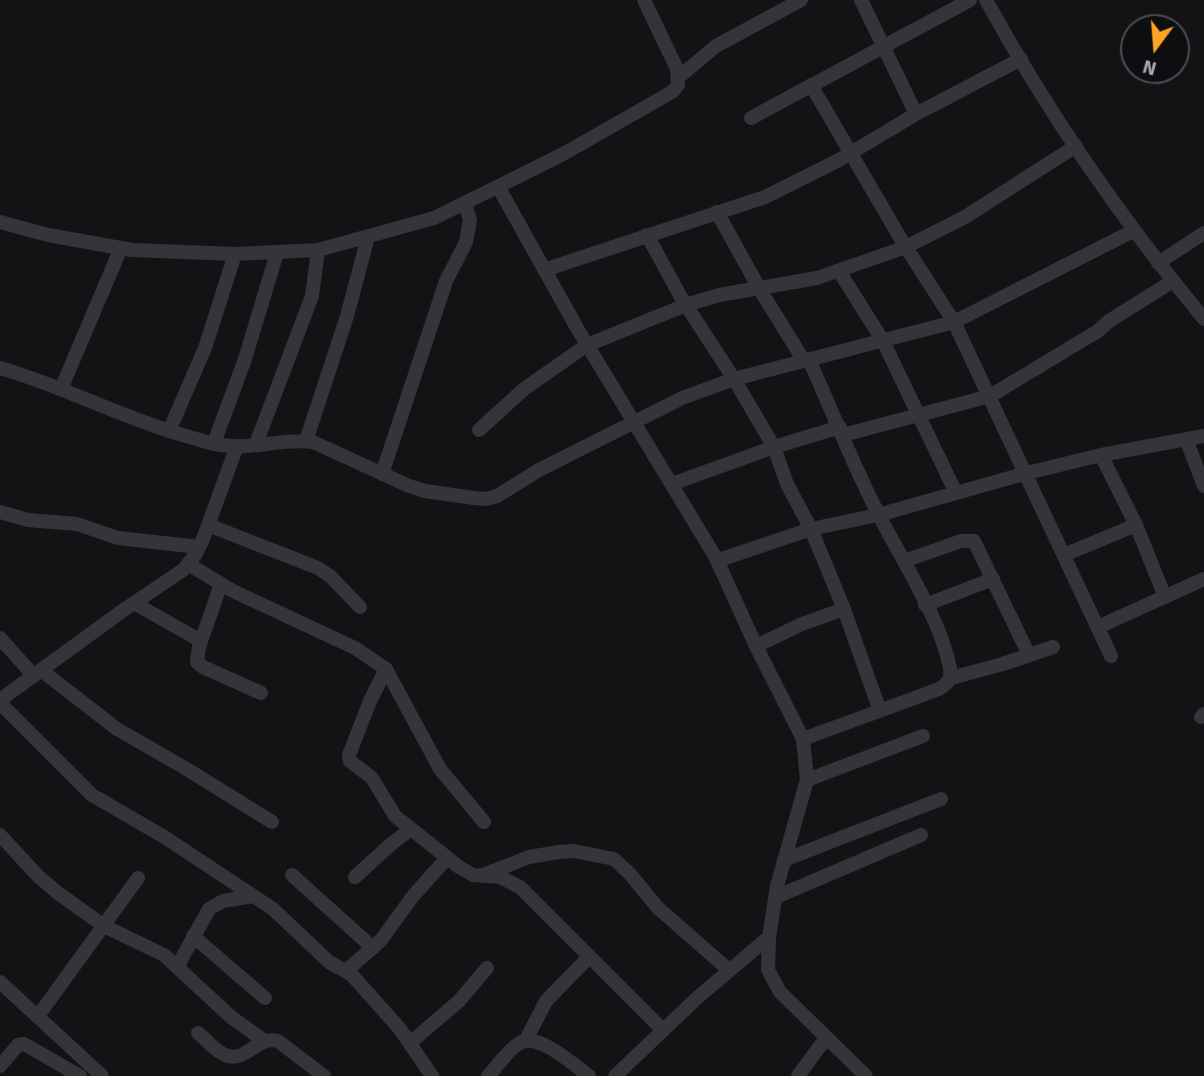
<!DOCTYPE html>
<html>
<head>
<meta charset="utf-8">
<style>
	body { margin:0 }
	#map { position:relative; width:1204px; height:1076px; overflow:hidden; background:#131315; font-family:Signika,sans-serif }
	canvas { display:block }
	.north { position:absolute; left:1120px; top:14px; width:70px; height:70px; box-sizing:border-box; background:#0e0e10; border:2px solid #4a4d53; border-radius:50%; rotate:196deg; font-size:19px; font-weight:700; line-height:28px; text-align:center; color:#a4abb7 }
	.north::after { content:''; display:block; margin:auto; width:24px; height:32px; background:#ffa422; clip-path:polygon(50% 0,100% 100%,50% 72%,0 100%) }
</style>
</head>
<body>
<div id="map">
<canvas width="1204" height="1076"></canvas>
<div class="north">N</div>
</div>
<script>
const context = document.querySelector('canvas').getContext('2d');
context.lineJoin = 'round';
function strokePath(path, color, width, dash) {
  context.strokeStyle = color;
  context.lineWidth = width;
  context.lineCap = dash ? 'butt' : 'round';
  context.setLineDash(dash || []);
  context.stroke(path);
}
strokePath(new Path2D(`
	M861 0 916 114
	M986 0C1048 113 1122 220 1204 319
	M679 77 716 46 801 0
	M811 85 902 241 954 322 1111 656
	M751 118 970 0
	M497 187 565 153 672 92 678 85 677 69 644 0
	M717 212 759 288 804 361
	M0 222 48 235 132 250 235 254 318 250 434 218 497 187 500 190 577 328 716 558 722 559 811 529 878 515 1027 473 1101 455 1204 436
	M647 235 682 299 734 379 774 447 787 484 811 529 844 609 880 711
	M1158 263 1204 233
	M544 270 765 197 839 160 916 114 1021 59
	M839 271 883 341 956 493
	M0 368C63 386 122 418 186 436 198 439 210 444 222 445 252 450 282 438 313 442L409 486 425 491 474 498 486 499 497 496 539 470 682 398 734 379 954 322 1133 231
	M61 389 121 248
	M479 430 524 389 587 345 686 305 719 295 817 278 906 247 965 217 1076 146
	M169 431 205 348 235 254
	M843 435 990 396 1098 331 1109 321 1173 281
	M1186 439 1204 486
	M306 441 347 316 368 237
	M214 443 245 359 277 253
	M256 444 312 296 318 250
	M1101 455 1136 525 1165 597
	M382 474 446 281 466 242 470 220 465 203
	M672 484 774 447 840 427
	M0 512 28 520 77 524 118 538 199 547
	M208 525 318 568 330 576 360 607
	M1064 555 1136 525
	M716 558 756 646 803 739 807 780 777 886 769 937 768 970 780 992 866 1076
	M904 561 961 541H974L1029 655
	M188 564 233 591 355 648 386 669 440 769 484 822
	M221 584 199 647 197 662 203 667 261 693
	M134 603 201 641
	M925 605 993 579
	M1098 627 1204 579
	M0 638 34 676
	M756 646 802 624 844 609
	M386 669 370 701 349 755 350 761 372 778 395 816 459 867 473 875 500 877 520 887 663 1030
	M41 670 117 729 185 768 272 822
	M951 678 1003 664 1053 647
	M0 700 125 609 183 570 195 555 203 539 237 446
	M0 703 92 795 166 838 273 909 329 962 351 974 400 1029 432 1076
	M1201 717 1204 714
	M803 739 939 689C948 684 952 678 950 668 940 618 903 562 880 517 853 466 833 412 809 360
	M807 780 923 736
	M0 835 38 876 58 893 104 926 164 955 231 1017 263 1040
	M784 860 941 799
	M292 875 373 948
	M483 875 529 857 559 852 574 851 614 859 630 874 658 908 729 970
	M355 877 390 845 411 829
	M776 897 921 835
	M193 936 265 998
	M177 967 209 909 223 901 253 896
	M346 971 381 940 413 896 447 858
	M0 982 102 1076
	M38 1016 138 878
	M198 1033C207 1040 215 1051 225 1055 246 1064 257 1035 278 1041L324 1076
	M526 1040 546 1001 589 957
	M410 1043 459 1001 487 968
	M0 1066 18 1045 24 1044 80 1076
	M488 1076C498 1066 506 1052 518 1044 536 1030 574 1065 589 1076
	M615 1076 697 998 769 937
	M798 1076 826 1038`), '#34353b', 14);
</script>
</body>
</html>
